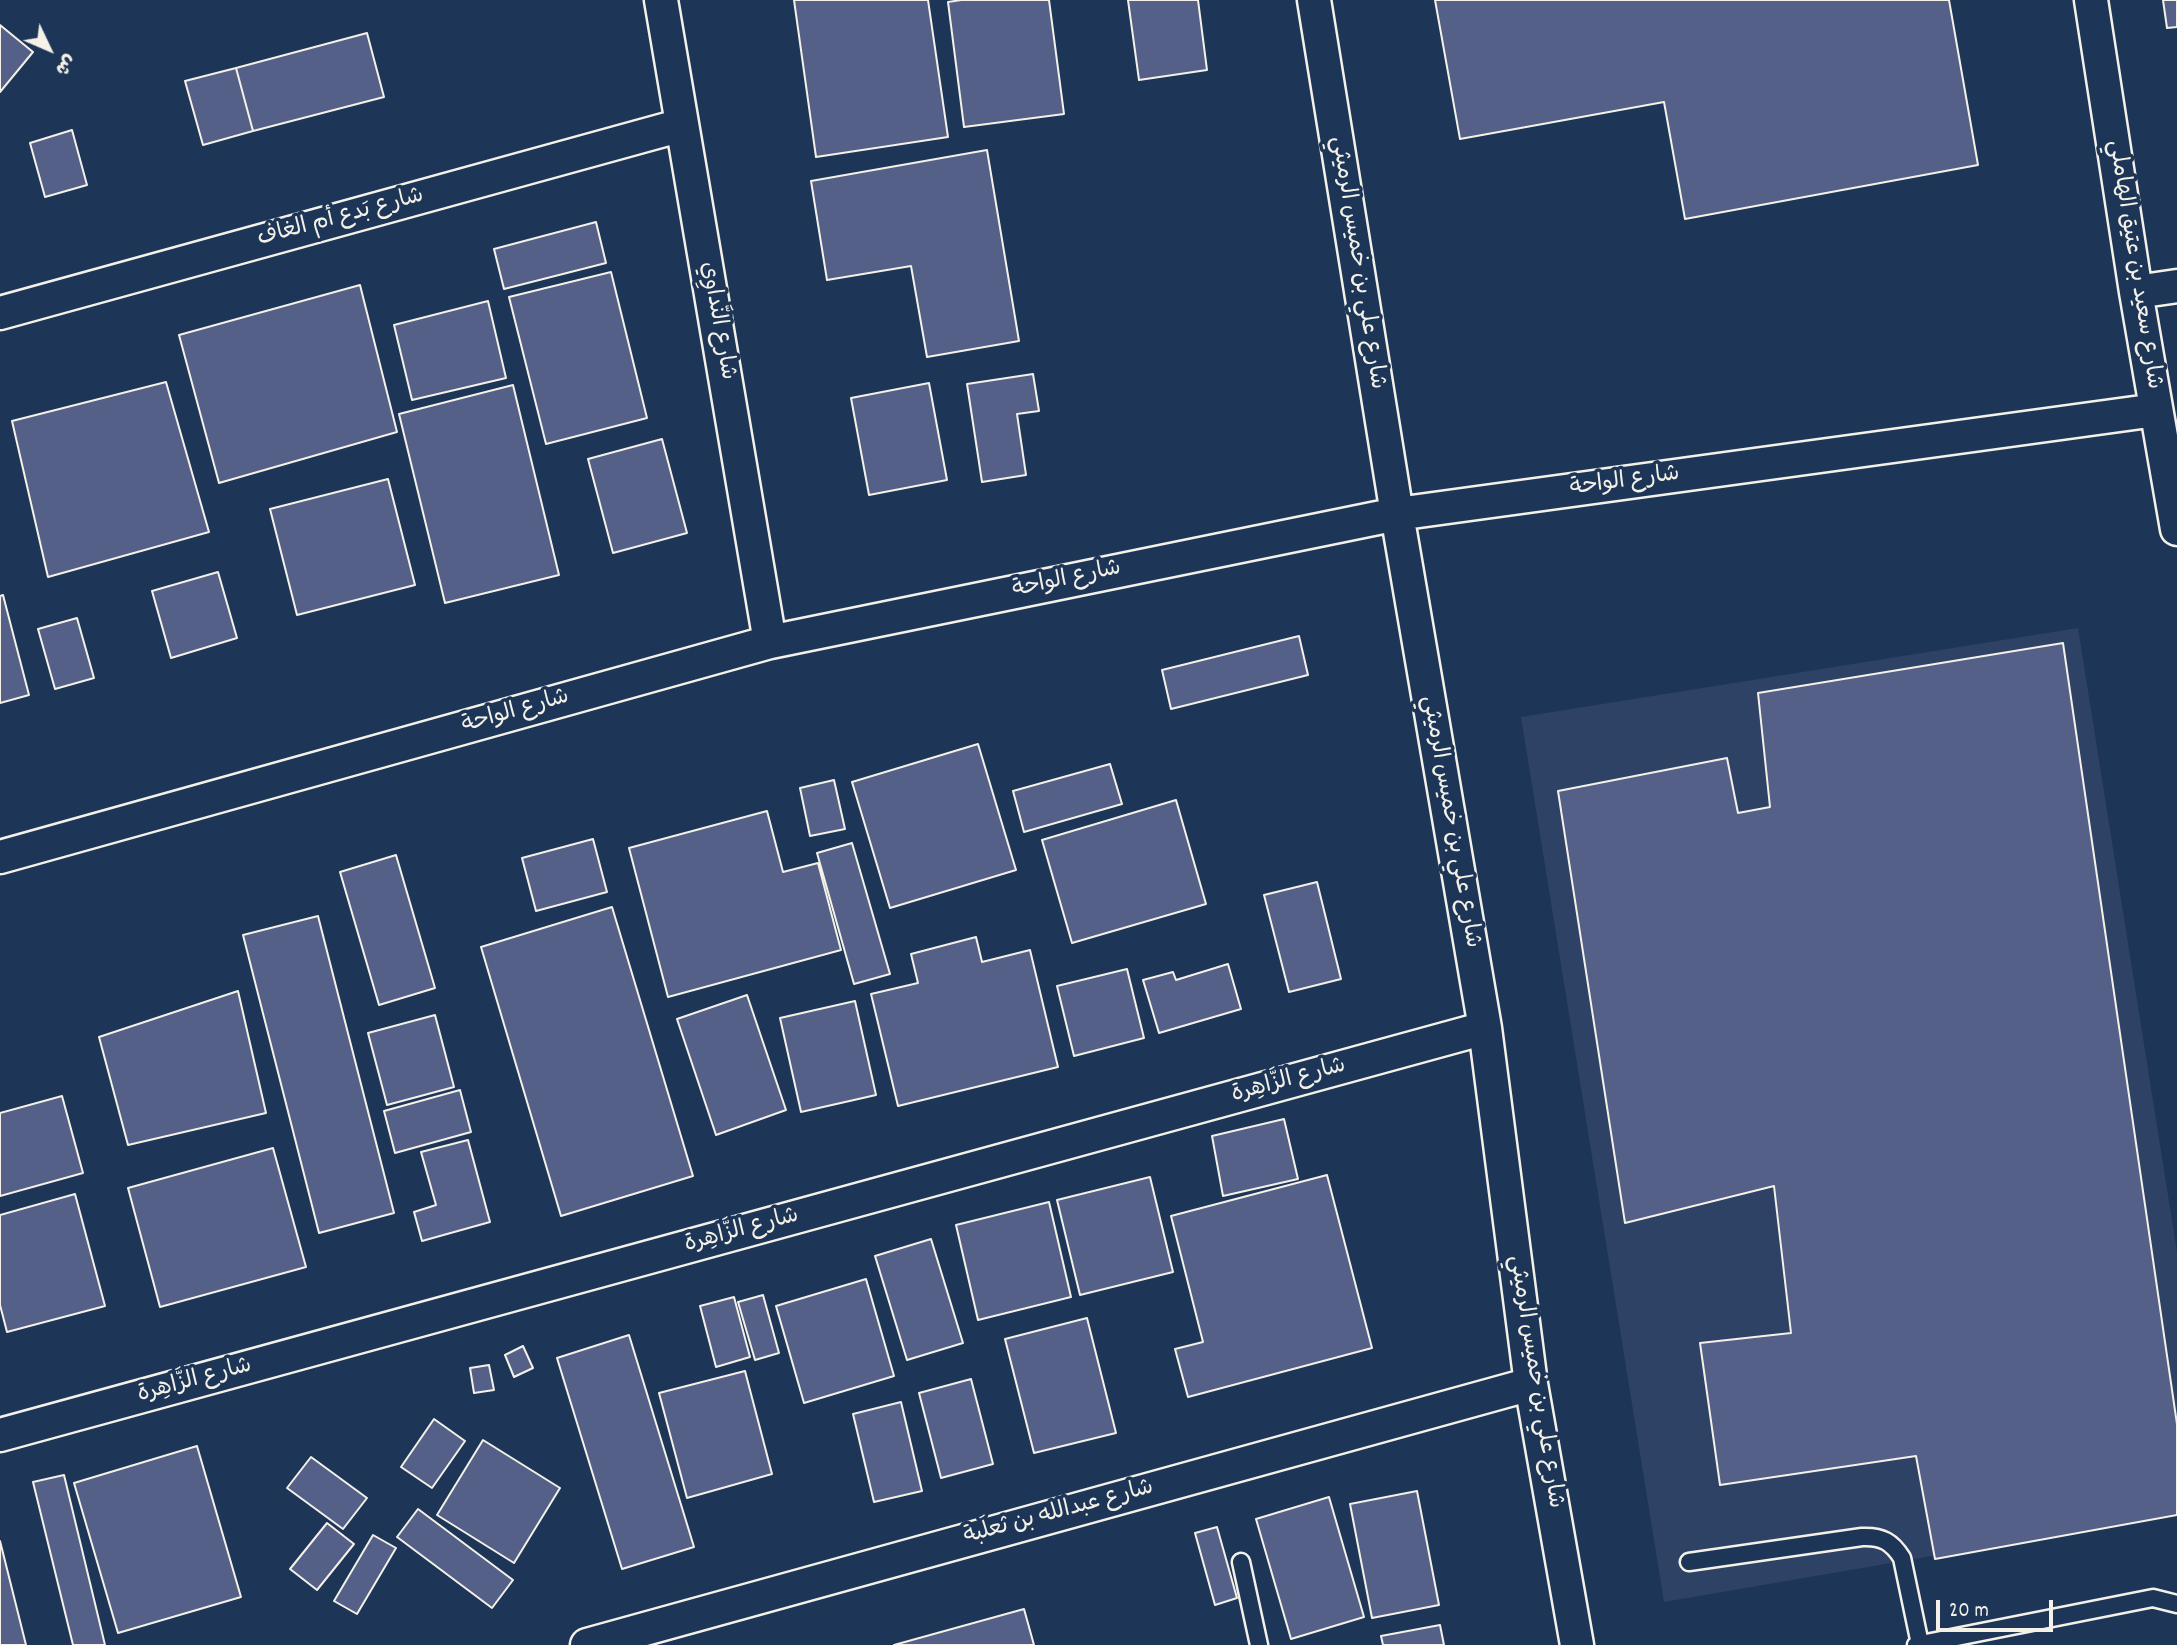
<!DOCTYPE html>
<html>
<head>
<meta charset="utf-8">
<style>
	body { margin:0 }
	#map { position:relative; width:2177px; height:1645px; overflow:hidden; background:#1d3557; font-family:Dekko,"Playpen Sans Arabic",sans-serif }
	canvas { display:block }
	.north { position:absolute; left:14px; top:14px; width:70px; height:70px; -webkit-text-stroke:5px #1d3557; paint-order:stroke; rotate:134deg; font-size:19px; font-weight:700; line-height:28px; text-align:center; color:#f4f1e8 }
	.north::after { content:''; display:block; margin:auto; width:24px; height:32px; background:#f4f1e8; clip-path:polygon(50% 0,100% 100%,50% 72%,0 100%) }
	.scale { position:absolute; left:1936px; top:1600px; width:117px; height:32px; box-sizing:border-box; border:4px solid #f4f1e8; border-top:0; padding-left:9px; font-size:21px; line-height:24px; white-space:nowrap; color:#f4f1e8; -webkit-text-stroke:5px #1d3557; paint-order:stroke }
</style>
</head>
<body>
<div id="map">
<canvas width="2177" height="1645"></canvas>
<div class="north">ش</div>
<div class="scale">20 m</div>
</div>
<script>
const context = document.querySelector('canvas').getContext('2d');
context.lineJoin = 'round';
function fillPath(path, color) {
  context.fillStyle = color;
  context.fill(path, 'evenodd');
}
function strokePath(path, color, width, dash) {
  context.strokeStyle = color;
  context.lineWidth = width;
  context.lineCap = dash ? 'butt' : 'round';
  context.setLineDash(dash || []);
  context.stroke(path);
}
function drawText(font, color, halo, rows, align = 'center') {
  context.font = font + ' Dekko,"Playpen Sans Arabic",sans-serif';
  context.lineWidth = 7;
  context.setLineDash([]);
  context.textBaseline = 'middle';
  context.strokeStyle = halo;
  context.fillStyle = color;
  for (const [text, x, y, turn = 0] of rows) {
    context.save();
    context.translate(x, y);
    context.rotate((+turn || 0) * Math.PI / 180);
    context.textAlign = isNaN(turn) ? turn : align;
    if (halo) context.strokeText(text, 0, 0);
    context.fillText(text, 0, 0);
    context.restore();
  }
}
fillPath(new Path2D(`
	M2078 628 2177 1252V1514L1664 1602 1521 717Z`), '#2e4266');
const building = new Path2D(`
	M794 0H928L948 137 816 157Z
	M961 0H1049L1064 114 964 127 948 2Z
	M1128 0H1198L1207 70 1139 80Z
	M1435 0H1949L1978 165 1685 219 1664 102 1460 139Z
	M2163 0H2177V27L2167 28Z
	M0 25 33 52 0 92Z
	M367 33 384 97 253 131 236 68Z
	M236 68 253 131 203 145 185 81Z
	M72 130 87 185 45 197 30 143Z
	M987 150 1019 341 927 357 911 266 827 280 811 181Z
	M596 222 606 263 504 289 494 249Z
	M611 272 647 418 546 444 509 297Z
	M360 285 397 432 219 483 179 335Z
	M488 301 506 378 412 400 394 325Z
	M1033 374 1039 411 1017 414 1026 475 982 482 967 384Z
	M166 382 209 532 48 577 12 421Z
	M929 383 947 480 869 495 851 398Z
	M513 385 559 575 445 603 399 414Z
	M662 439 687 533 613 553 588 459Z
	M388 479 415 585 297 615 270 509Z
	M218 572 237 638 171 658 152 591Z
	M3 595 29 695 0 703V596Z
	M77 618 94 678 55 689 38 629Z
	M1299 636 1308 675 1171 709 1162 670Z
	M2063 643 2177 1424V1515L1935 1559 1916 1456 1720 1485 1700 1343 1791 1333 1774 1186 1625 1223 1558 791 1727 758 1738 813 1770 807 1758 693Z
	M978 744 1016 870 890 908 852 782Z
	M1110 764 1122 804 1024 832 1013 791Z
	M834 780 845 829 810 836 800 788Z
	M1176 800 1206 904 1072 943 1042 840Z
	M767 811 783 872 818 863 841 950 668 997 629 848Z
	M593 839 607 892 536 911 522 858Z
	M852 843 890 974 854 984 817 853Z
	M396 855 435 988 379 1005 340 872Z
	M1317 882 1341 979 1289 992 1264 895Z
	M612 907 693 1176 561 1216 481 947Z
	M318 916 394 1213 319 1233 243 935Z
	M976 937 982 962 1030 950 1058 1067 898 1106 871 994 918 983 911 954Z
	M1228 964 1241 1009 1159 1033 1143 980 1173 972 1176 980Z
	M1127 969 1144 1038 1074 1056 1057 986Z
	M238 991 266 1113 128 1145 99 1037Z
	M747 995 786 1110 716 1135 677 1019Z
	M855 1001 876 1095 801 1112 780 1018Z
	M435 1015 454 1087 387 1105 368 1033Z
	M460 1090 471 1132 395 1153 384 1111Z
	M62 1096 83 1173 0 1196V1113Z
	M1284 1119 1298 1179 1223 1196 1212 1136Z
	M468 1140 490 1222 422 1241 414 1212 436 1205 421 1152Z
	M273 1148 306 1267 160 1307 128 1188Z
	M1327 1175 1372 1348 1188 1397 1175 1349 1203 1342 1171 1216Z
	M1150 1177 1173 1272 1080 1295 1057 1200Z
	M75 1194 105 1306 7 1332 0 1305V1215Z
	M1049 1202 1071 1297 978 1320 956 1225Z
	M931 1239 963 1343 907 1360 875 1256Z
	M866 1279 894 1376 804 1403 776 1306Z
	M763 1295 779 1353 755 1360 738 1302Z
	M734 1297 750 1357 716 1367 700 1306Z
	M1087 1318 1116 1433 1034 1453 1005 1339Z
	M629 1335 694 1547 622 1569 557 1358Z
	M523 1346 533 1368 514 1377 505 1355Z
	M489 1365 494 1390 474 1393 470 1368Z
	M745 1371 772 1474 687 1498 659 1393Z
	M971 1379 993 1464 941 1478 919 1393Z
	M901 1402 922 1491 874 1502 853 1414Z
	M434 1419 465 1441 432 1488 401 1467Z
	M483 1440 560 1488 514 1563 437 1515Z
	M197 1446 241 1597 118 1633 74 1483Z
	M311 1457 367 1498 343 1529 287 1488Z
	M64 1475 105 1645H73L33 1482Z
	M1417 1491 1439 1605 1372 1618 1350 1504Z
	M1329 1497 1364 1617 1291 1639 1256 1519Z
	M418 1509 513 1580 492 1608 397 1537Z
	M327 1523 354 1544 317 1590 290 1569Z
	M1217 1527 1237 1598 1215 1605 1195 1533Z
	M373 1535 396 1548 357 1614 334 1601Z
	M0 1541 26 1645H0Z
	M1024 1609 1034 1645H894Z
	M1440 1625 1444 1645H1383L1381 1636Z`);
fillPath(building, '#556088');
strokePath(building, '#f4f1e8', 2);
const lane = new Path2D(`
	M1241 1562 1259 1645
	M1689 1562 1862 1537C1882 1536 1892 1542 1902 1558L1920 1644
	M1916 1645 2153 1598 2177 1604`);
const street = new Path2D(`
	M661 0 770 642
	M1314 0 1397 514 1485 1028 1531 1384 1577 1645
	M2091 0 2136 292 2177 529
	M2136 292 2177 286
	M0 313 682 125
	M0 857 770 642 1397 514 2156 410
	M0 1435 1485 1028
	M587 1645 1531 1384`);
strokePath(lane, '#f4f1e8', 21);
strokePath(street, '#f4f1e8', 37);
strokePath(lane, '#1d3557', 16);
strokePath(street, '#1d3557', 32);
drawText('23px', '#f4f1e8', '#1d3557', [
	["شارع بَدع أم الغاف",341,219,-15],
	["شارع علي بن خميس الرميثي",1356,263,81],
	["شارع سعيد بن عتيق الهاملي",2133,265,81],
	["شارع النَّداوِي",716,321,80],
	["شارع الواحة",1625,483,-8],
	["شارع الواحة",1067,581,-12],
	["شارع الواحة",516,713,-16],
	["شارع علي بن خميس الرميثي",1449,822,80],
	["شارع الزَّاهِرة",1289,1082,-15],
	["شارع الزَّاهِرة",742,1232,-15],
	["شارع الزَّاهِرة",195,1382,-15],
	["شارع علي بن خميس الرميثي",1534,1382,81],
	["شارع عبدالله بن ثعلَبة",1059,1514,-15]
]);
</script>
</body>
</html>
